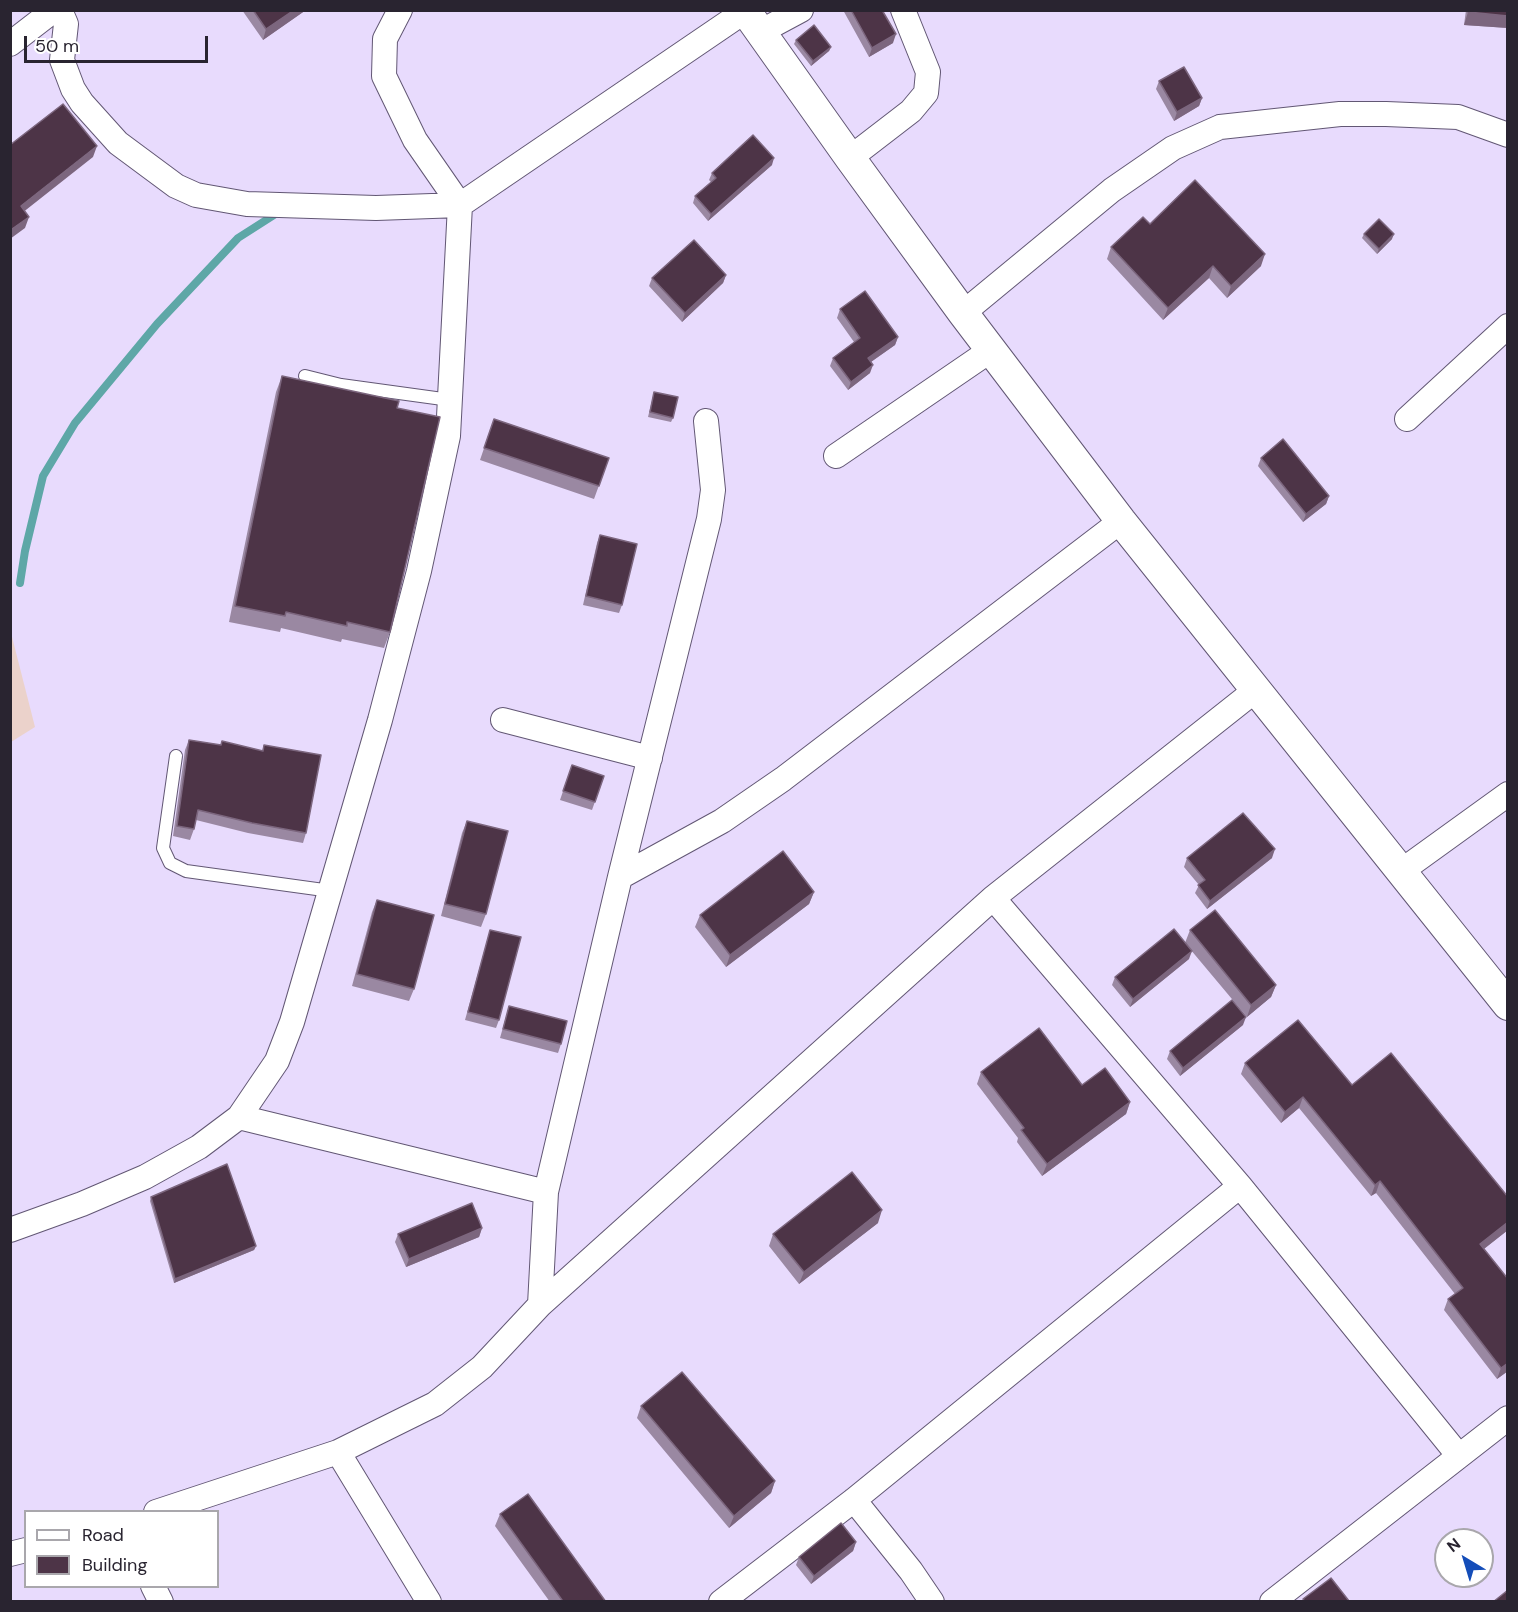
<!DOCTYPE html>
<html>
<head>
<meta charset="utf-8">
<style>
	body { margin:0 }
	#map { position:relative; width:1518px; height:1612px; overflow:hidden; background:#e8dbfd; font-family:"DM Sans",sans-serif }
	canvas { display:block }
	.frame { position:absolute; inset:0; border:12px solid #292430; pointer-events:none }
	.legend { position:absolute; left:24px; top:1510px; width:195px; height:78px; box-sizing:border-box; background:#fff; border:2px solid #a9a7ac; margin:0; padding:8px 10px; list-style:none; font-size:18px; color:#292430 }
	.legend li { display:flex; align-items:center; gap:12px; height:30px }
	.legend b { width:30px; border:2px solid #a9a7ac }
	.north { position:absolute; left:1434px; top:1528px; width:60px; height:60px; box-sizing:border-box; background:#fff; border:2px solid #a9a7ac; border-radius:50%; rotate:322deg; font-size:16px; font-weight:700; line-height:24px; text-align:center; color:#292430 }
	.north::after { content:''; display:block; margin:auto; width:21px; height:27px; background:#144db9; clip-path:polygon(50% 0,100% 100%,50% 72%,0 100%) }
	.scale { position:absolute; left:24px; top:36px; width:184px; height:27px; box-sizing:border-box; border:3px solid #292430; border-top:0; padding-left:8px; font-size:18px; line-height:21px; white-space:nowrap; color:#292430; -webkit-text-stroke:4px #fff; paint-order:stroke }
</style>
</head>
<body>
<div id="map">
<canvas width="1518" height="1612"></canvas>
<div class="frame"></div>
<ul class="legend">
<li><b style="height:8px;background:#fff"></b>Road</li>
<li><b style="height:16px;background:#4d3447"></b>Building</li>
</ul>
<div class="north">N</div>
<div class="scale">50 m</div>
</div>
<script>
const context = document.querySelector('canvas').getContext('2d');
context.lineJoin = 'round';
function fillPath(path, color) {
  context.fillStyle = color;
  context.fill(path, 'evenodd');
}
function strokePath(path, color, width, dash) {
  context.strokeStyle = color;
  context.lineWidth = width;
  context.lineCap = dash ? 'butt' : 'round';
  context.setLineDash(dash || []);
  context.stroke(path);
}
fillPath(new Path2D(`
	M10 629 35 727 11 742H10Z`), '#ebd2cb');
strokePath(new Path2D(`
	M20 583 25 551 43 476 75 423 157 324 238 238 274 215`), '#5ea7a7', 8);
const service = new Path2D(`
	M305 376 341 385 450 400
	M176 756 163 848 170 863 186 871 331 891`);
const minor = new Path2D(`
	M60 10 66 24 62 60 73 89 82 103 118 143 176 186 196 195 247 204 376 208 460 205 745 11
	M760 32 801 10
	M10 44 54 10
	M850 158 911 111 926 93 928 72 903 10
	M963 313 1112 190 1173 148 1220 127 1340 114H1386L1458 117 1508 135
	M1407 419 1508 326
	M836 456 991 350
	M503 720 650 758
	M1400 872 1508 794
	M620 877 722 821 783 779 1121 521
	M993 898 1240 1186 1459 1456
	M239 1117 546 1192
	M10 1230 82 1204 145 1177 199 1147 239 1117 277 1061 292 1022 380 720 419 571 448 436 460 205 415 140 384 76 385 39 400 10
	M540 1305 546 1192 620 877 709 519 713 490 706 421
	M338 1452 429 1602
	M854 1500 911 1571 932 1602
	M156 1512 338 1452 435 1404 482 1367 540 1305 993 898 1257 689
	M10 1554 26 1550
	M153 1586 161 1602
	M721 1602 854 1500 1240 1186
	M1272 1602 1508 1418`);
const tertiary = new Path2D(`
	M745 10 850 158 963 313 1121 521 1508 1005`);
strokePath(service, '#625774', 14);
strokePath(minor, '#625774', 26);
strokePath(tertiary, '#625774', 32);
strokePath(service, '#fff', 12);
strokePath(minor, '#fff', 24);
strokePath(tertiary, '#fff', 30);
fillPath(new Path2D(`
	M242 10H306L263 40Z
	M843 10H882L893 43 869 57Z
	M1466 10H1508V28L1464 25Z
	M796 40 831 47 829 51 811 66 794 44Z
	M1159 81 1202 98 1199 106 1174 121 1156 89Z
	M772 165 708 221 693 203 695 196 711 182 709 180 712 173Z
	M1150 224 1261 266 1227 298 1209 278 1163 320 1107 259 1111 247Z
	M1364 234 1392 239 1377 254 1362 238Z
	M726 275 723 283 682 322 649 286 652 278Z
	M840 309 898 337 895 345 871 362 870 373 848 390 830 366 833 358 854 342 837 318Z
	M282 376 397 408 390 632 384 648 342 639 341 642 281 628 280 632 229 622 276 392Z
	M654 392 673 418 671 422 648 417Z
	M494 419 609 458 594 499 480 460Z
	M1261 458 1329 496 1326 504 1303 522 1258 466Z
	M600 535 622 605 619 613 583 605 597 543Z
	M189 740 262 751 264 745 306 833 303 843 248 833 196 820 194 829 190 840 173 836 185 750Z
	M572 765 604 776 592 810 560 800Z
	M467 821 486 914 481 927 441 916 462 833Z
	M1187 858H1272L1207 909 1195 893 1199 885 1184 867Z
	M814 892 809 904 726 967 695 927 700 915Z
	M377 900 414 989 409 1001 352 986 372 912Z
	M490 930 499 1020 496 1028 465 1020Z
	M1190 930 1276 985 1271 997 1247 1017 1185 943Z
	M1189 959 1130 1007 1112 985 1115 977Z
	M509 1006 561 1044 558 1053 500 1038Z
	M1243 1025 1180 1076 1167 1059 1170 1051Z
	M1245 1063 1352 1085 1508 1197V1230L1484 1249 1508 1371 1497 1379 1444 1310 1448 1299 1455 1294 1376 1193 1371 1196 1299 1108 1281 1123 1241 1074Z
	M981 1072 1082 1085 1130 1102 1126 1114 1042 1176 1017 1142 1018 1138 977 1084Z
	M151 1197 256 1246 254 1250 174 1283 150 1201Z
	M878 1223 799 1284 769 1246 773 1234Z
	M482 1228 479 1237 406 1267 395 1242 398 1234Z
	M641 1406 775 1481 771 1493 729 1528 637 1418Z
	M500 1514 606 1602H550L495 1526Z
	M856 1542 853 1551 811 1584 796 1565 799 1557Z`), '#9a88a2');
fillPath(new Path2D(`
	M294 10H306L263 40 266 29Z
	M1468 12 1508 16V28L1464 25Z
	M896 34 893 43 869 57 872 48Z
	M831 47 829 51 811 66 813 61Z
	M1202 98 1199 106 1174 121 1177 112Z
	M97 146 93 157 17 217 21 206Z
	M774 158 772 165 708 221 711 214Z
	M29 217 25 228 10 239V234L12 229Z
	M1394 234 1392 239 1377 254 1379 249Z
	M1265 254 1261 266 1227 298 1231 286Z
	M1213 266 1209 278 1163 320 1168 308Z
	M726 275 723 283 682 322 685 313Z
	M898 337 895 345 865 366 868 358Z
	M873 365 870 373 848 390 851 382Z
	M1329 496 1326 504 1303 522 1306 514Z
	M1275 849 1272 858 1207 909 1210 901Z
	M814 892 809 904 726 967 730 955Z
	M1192 951 1189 959 1130 1007 1133 999Z
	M1276 985 1271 997 1247 1017 1251 1005Z
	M1246 1017 1243 1025 1180 1076 1183 1068Z
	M1303 1097 1299 1108 1281 1123 1285 1112Z
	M1130 1102 1126 1114 1042 1176 1047 1164Z
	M1380 1181 1376 1193 1371 1196 1375 1185Z
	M882 1210 878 1223 799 1284 804 1272Z
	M1508 1222V1230L1476 1255 1480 1244Z
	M482 1228 479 1237 406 1267 409 1259Z
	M256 1246 254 1250 174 1283 175 1279Z
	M1508 1363V1371L1497 1379 1501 1368Z
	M775 1481 771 1493 729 1528 734 1516Z
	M856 1542 853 1551 811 1584 814 1576Z`), '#7c667e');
const building = new Path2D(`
	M253 10H294L266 29Z
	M851 10H882L896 34 872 48Z
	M1468 10H1508V16L1468 12Z
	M814 25 831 47 813 61 796 40Z
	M1184 67 1202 98 1177 112 1159 81Z
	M63 104 97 146 21 206 29 217 12 229 10 227V145Z
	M753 135 774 158 711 214 695 196 716 178 712 173Z
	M1195 180 1265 254 1231 286 1213 266 1168 308 1111 247 1143 217 1150 224Z
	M1379 219 1394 234 1379 249 1364 234Z
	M694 240 726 275 685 313 652 278Z
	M865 291 898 337 868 358 873 365 851 382 833 358 860 338 840 309Z
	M282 376 399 401 397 408 440 417 390 632 347 622V626L286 612 285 616 235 606Z
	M654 392 678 397 673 418 650 412Z
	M494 419 609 458 599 486 484 448Z
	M1283 439 1329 496 1306 514 1261 458Z
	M600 535 637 544 622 605 586 596Z
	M189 740 221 745 222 741 263 751 264 745 321 755 306 833 252 823 198 810 194 829 177 826Z
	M572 765 604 776 595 802 563 791Z
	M1243 813 1275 849 1210 901 1198 885 1205 880 1187 858Z
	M467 821 508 831 486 914 445 904Z
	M783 851 814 892 730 955 700 915Z
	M377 900 434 915 414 989 357 974Z
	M1215 910 1276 985 1251 1005 1190 930Z
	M1174 929 1192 951 1133 999 1115 977Z
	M490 930 521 937 499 1020 468 1012Z
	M1232 1000 1246 1017 1183 1068 1170 1051Z
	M509 1006 567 1021 561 1044 503 1029Z
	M1298 1020 1352 1085 1391 1053 1508 1197V1222L1480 1244 1508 1279V1363L1501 1368 1448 1299 1463 1288 1380 1181 1375 1185 1303 1097 1285 1112 1245 1063Z
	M1039 1028 1082 1085 1105 1068 1130 1102 1047 1164 1021 1130 1024 1128 981 1072Z
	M227 1164 256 1246 175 1279 151 1197Z
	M852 1172 882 1210 804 1272 773 1234Z
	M472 1203 482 1228 409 1259 398 1234Z
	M682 1372 775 1481 734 1516 641 1406Z
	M528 1494 606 1602H560L562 1600 500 1514Z
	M841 1523 856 1542 814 1576 799 1557Z
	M1331 1578 1349 1601 1348 1602H1305L1303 1599Z
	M1508 1590V1602H1493Z`);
fillPath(building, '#4d3447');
strokePath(building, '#7c667e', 1.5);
</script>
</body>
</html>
